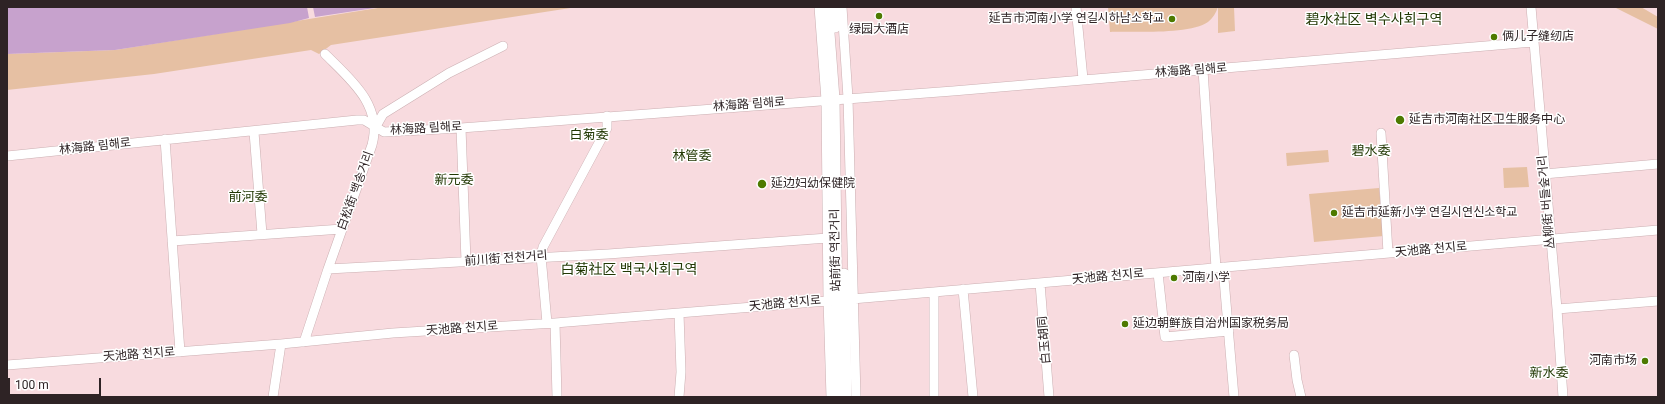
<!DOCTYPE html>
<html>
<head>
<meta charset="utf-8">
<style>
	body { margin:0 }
	#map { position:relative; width:1665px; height:404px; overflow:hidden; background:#f8dbdf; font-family:Roboto,sans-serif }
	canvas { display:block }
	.frame { position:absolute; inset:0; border:8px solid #2e2325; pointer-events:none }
	.scale { position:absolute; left:8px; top:378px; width:93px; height:18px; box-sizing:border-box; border:2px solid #2e2325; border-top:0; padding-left:5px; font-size:12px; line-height:14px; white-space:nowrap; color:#2e2325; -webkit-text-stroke:3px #fff; paint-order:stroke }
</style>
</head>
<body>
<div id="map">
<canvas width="1665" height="404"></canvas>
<div class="frame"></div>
<div class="scale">100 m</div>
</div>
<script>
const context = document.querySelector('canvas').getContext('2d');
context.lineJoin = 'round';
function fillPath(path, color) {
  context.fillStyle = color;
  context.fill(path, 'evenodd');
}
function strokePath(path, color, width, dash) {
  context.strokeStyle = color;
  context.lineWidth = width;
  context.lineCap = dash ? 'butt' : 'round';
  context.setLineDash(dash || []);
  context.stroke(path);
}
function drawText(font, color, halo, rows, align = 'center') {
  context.font = font + ' Roboto,"Noto Sans SC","Noto Sans KR",sans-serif';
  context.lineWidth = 3;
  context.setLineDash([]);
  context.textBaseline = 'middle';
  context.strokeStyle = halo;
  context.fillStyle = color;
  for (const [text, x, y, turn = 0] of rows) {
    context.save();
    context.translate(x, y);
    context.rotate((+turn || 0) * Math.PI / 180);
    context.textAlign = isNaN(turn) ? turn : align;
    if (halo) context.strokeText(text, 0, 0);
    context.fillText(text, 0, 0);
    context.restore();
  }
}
fillPath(new Path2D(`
	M384 7H577L331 45 319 54 311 50 154 74 7 90V54L115 50Z
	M1108 7H1218C1216 13 1213 18 1208 22 1190 35 1133 31 1110 32Z
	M1218 7H1234L1235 31 1218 33Z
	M1614 7H1641L1658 17V29Z
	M1328 150 1329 162 1287 166 1286 153Z
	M1527 167 1529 187 1504 188 1503 168Z
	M1379 188 1384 236 1314 242 1309 194Z`), '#e6c0a3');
fillPath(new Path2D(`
	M7 7H307L309 18 290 23 115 50 7 54Z
	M313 7H381L315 17Z`), '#c7a2cd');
const minor = new Path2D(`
	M819 7 826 100 828 300 831 397
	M842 7 848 98 856 397
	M1076 7 1083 79
	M1531 7 1557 309 1563 397
	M1203 70 1216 268
	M375 128 383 114 449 73 503 46
	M461 128 466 261
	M254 132 262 234
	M1381 133 1388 253
	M165 139 180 352
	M7 156 357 120H364L384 132 461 128 953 91 1533 42
	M1544 174 1658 164
	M172 241 342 229
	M1223 267 1234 397
	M328 269 608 254 828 238
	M1158 273 1165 337 1229 331
	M1040 283 1049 397
	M963 289 973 397
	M934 292V397
	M1557 309 1658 301
	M547 323 541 256 543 247 607 128V116
	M555 323 557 397
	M304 342 328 269 372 145C383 105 350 79 325 54
	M1294 355 1297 380 1301 397
	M7 365 281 344 393 333 555 323 852 299 1658 230
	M273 397 281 344
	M679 397 681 372 679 313`);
const major = new Path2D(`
	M827 7 834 99 838 397
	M835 7V27
	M844 274 846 397`);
strokePath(minor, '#cbafb2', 10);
strokePath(major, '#cbafb2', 12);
strokePath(minor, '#fff', 9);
strokePath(major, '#fff', 11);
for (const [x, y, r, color] of [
	[879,16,4,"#4d7a00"],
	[1172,19,4,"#4d7a00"],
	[1494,37,4,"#4d7a00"],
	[1400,120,5,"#4d7a00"],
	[762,184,5,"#4d7a00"],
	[1334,213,4,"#4d7a00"],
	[1174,278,4,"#4d7a00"],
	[1125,324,4,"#4d7a00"],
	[1645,361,4,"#4d7a00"]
]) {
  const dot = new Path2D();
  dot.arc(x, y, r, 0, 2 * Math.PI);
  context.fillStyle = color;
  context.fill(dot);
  strokePath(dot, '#fff', 1.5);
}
drawText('12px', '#2e2325', '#fff', [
	["延吉市河南小学 연길시하남소학교",1164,19,"right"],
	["绿园大酒店",879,30,"center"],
	["俩儿子缝纫店",1502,37],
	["延吉市河南社区卫生服务中心",1409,120],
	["延边妇幼保健院",771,184],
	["延吉市延新小学 연길시연신소학교",1342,213],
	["河南小学",1182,278],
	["延边朝鲜族自治州国家税务局",1133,324],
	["河南市场",1637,361,"right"]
], 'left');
drawText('12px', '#2e2325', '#fff', [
	["林海路 림해로",1191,71,-4],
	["林海路 림해로",749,105,-4],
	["林海路 림해로",426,129,-3],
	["林海路 림해로",95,147,-6],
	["白松街 백송거리",356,191,-70],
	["丛柳街 버들숲거리",1547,202,-95],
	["站前街 역전거리",836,250,-91],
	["天池路 천지로",1431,250,-5],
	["前川街 전천거리",506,259,-4],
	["天池路 천지로",1108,277,-5],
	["天池路 천지로",785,304,-5],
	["天池路 천지로",462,329,-4],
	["白玉胡同",1045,340,-95],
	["天池路 천지로",139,355,-4]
]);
drawText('13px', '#223804', '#fff', [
	["白菊委",589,136],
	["碧水委",1371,152],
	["林管委",692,157],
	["新元委",454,181],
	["前河委",248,198],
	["新水委",1549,374]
]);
drawText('14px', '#223804', '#fff', [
	["碧水社区 벽수사회구역",1374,20],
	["白菊社区 백국사회구역",629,270]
]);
</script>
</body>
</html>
